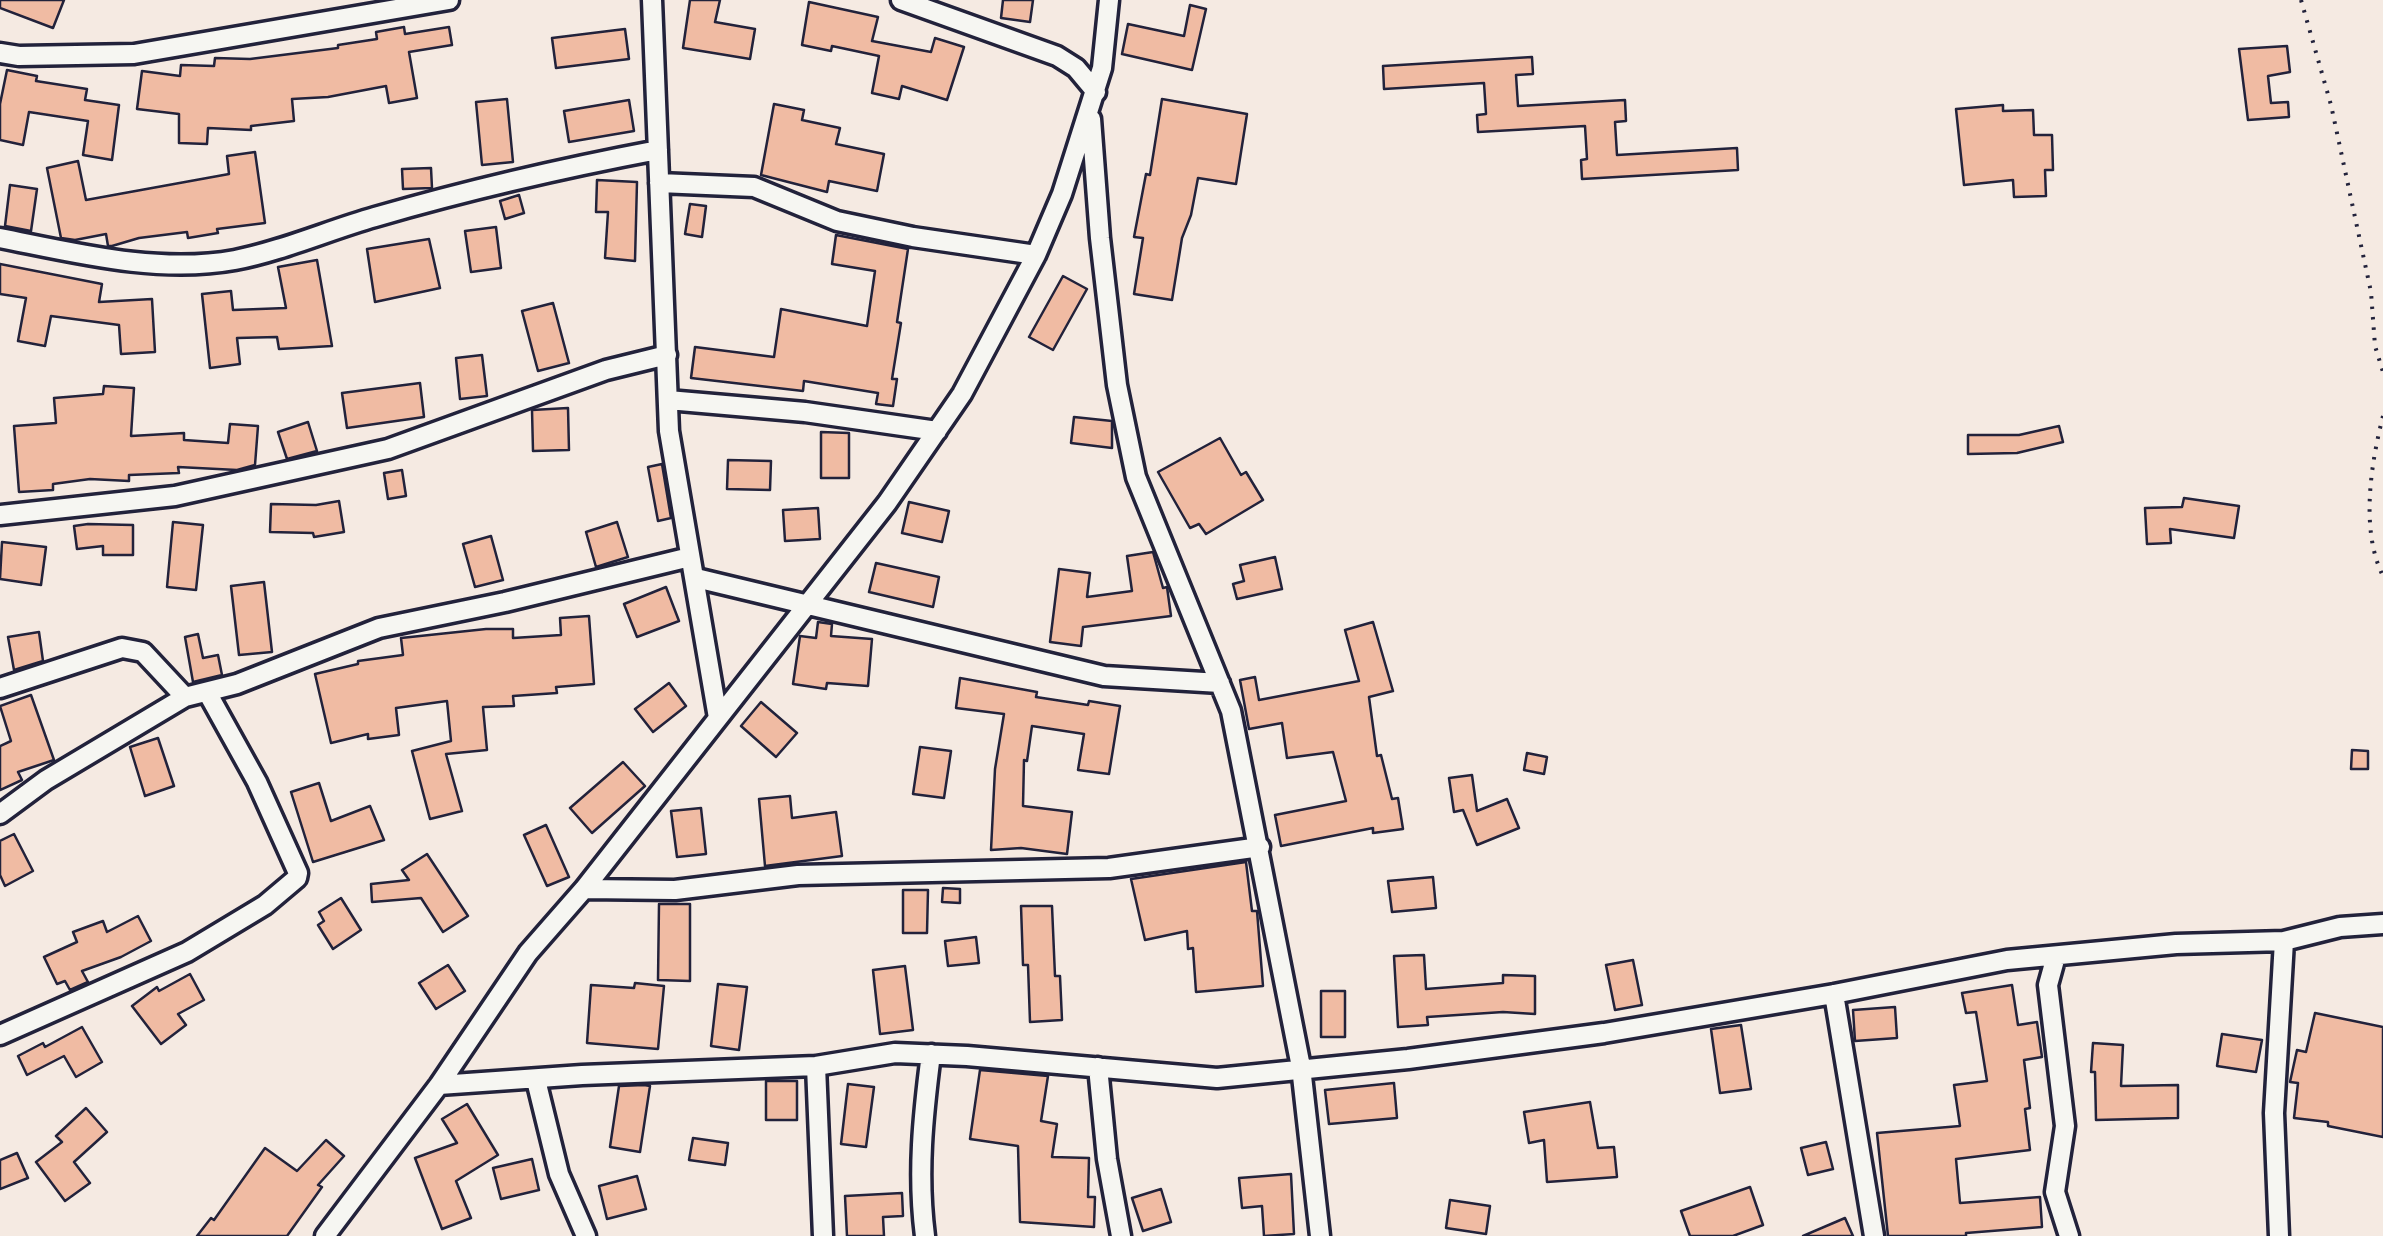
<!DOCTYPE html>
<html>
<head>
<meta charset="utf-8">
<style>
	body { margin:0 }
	canvas { display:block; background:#f5eae2 }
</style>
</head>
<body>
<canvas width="2383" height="1236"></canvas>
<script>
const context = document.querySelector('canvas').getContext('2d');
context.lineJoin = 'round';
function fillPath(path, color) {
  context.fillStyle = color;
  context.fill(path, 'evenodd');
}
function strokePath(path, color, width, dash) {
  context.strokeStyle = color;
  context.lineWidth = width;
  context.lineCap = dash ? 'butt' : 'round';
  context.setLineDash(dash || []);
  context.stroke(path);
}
const building = new Path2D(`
	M0 0H64L53 28 0 8Z
	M690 0H720L715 22 755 29 750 59 683 48Z
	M1003 0H1033L1030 22 1001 18Z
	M809 2 878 17 872 41 931 52 935 38 964 47 947 100 902 86 899 99 872 93 879 56 832 46 831 51 802 45Z
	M1190 5 1206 9 1192 70 1122 54 1128 24 1184 36Z
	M404 27 405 34 449 27 452 45 409 52 417 98 389 103 386 86 328 97 292 99 294 121 251 126V130L208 128 207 144 179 143V114L137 109 142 71 180 76 181 65 214 66 215 58 250 59 338 48V45L377 39 376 32Z
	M625 29 629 59 556 68 552 38Z
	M2287 46 2290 72 2268 76 2271 103 2288 102 2289 117 2248 120 2239 49Z
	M1532 57 1533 74 1516 75 1518 106 1625 100 1626 121 1615 122 1617 155 1737 148 1738 170 1582 179 1581 160 1587 159 1585 126 1478 132 1477 115 1486 114 1484 83 1384 89 1383 66Z
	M7 70 37 76 36 81 87 89 85 100 119 105 112 160 83 155 88 121 29 112 23 145 0 140V104Z
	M507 99 513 162 482 165 476 102Z
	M1162 99 1247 114 1236 184 1198 178 1191 215 1182 238 1172 300 1134 294 1143 238 1134 237 1146 174 1150 175Z
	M629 100 634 131 569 142 564 111Z
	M774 104 804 110 802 120 840 128 836 144 884 154 877 191 829 181 827 192 761 175Z
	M2003 105V111L2033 110 2034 135H2052L2053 170H2045L2046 196 2014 197 2013 180 1964 185 1956 109Z
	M255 152 265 223 217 229 218 233 188 238 187 232 139 238 112 246H108L106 234 75 240 61 238 47 168 78 161 86 200 229 174 227 156Z
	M431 168 432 188 403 189 402 169Z
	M597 180 637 182 635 261 605 258 608 212H596Z
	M10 185 37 189 31 231 5 226Z
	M519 195 524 213 505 219 500 201Z
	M690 204 706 206 702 237 685 234Z
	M496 227 501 268 471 272 465 231Z
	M836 235 908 249 897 322 901 323 892 379H897L893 406 876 404 878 393 804 381 803 391 691 378 695 347 774 357 781 309 867 326 875 271 832 264Z
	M429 239 440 288 375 302 367 249Z
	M317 260 332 346 279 349 277 337 237 338 240 364 210 368 202 294 231 291 233 310 286 308 278 267Z
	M0 264 102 284 99 302 152 299 155 352 121 354 119 325 51 316 45 346 18 341 26 298 0 294Z
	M1063 276 1087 289 1053 350 1029 337Z
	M553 303 569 363 538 371 522 311Z
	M482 355 487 396 460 399 456 358Z
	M420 383 424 417 347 428 342 393Z
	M104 386 134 388 131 436 184 433V440L228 443 230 424 258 426 255 465 237 470 178 467 179 473 129 475V481L90 479 53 484V490L19 492 14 426 56 423 54 398 103 394Z
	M568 408 569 450 533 451 532 410Z
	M1074 417 1112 421V448L1071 443Z
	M308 422 317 451 287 459 278 432Z
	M2059 426 2063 442 2017 453 1968 454V435H2019Z
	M821 432 849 433V478H821Z
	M1220 438 1241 475 1246 472 1263 500 1206 534 1199 524 1190 528 1158 472Z
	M728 460 771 461 770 490 727 489Z
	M662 464 671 518 658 521 648 467Z
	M402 470 406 496 388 499 384 473Z
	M2184 498 2239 506 2234 538 2170 529 2171 543 2147 544 2145 508 2182 507Z
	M339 501 344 532 314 537 313 533 270 532 271 504 316 505Z
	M909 502 949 511 942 542 902 533Z
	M818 508 820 539 785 541 783 510Z
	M173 522 203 525 196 590 167 587Z
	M617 522 628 557 596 567 586 532Z
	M88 524 133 525V555H103V546L77 549 74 526Z
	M491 536 503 580 475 587 463 544Z
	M2 542 46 547 41 585 0 579Z
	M1153 552 1163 588 1167 587 1171 616 1083 627 1081 646 1050 642 1059 569 1090 573 1087 597 1132 591 1127 556Z
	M1275 557 1282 589 1237 599 1233 584 1244 581 1240 565Z
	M876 563 939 577 933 607 869 592Z
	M264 582 272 652 239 655 231 586Z
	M666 587 679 621 637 637 624 604Z
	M589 616 594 684 556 687 557 693 513 696 514 706 483 707 487 750 446 754 462 811 430 819 412 751 451 741 447 701 396 708 399 735 368 739V734L331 743 315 674 358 664V661L403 655 401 638 486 629H513V638L561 635 560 618Z
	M818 622 832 624 831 636 872 639 868 686 827 683 826 689 793 684 800 636 816 638Z
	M1373 622 1393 691 1369 697 1377 756 1381 755 1392 799 1398 798 1403 829 1373 833V828L1281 846 1275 815 1346 801 1333 752 1287 758 1282 723 1249 729 1240 680 1255 677 1259 700 1359 681 1345 630Z
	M39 632 43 661 14 670 8 637Z
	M198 634 203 658 218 655 222 675 193 682 185 637Z
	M960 678 1037 692 1036 697 1088 705 1089 701 1120 706 1109 774 1078 770 1084 734 1032 726 1027 761 1024 760 1023 806 1072 812 1067 854 1021 848 991 850 995 769 1004 714 956 708Z
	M669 683 686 706 653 732 635 709Z
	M31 695 54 760 18 772 22 780 0 790V746L11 741 0 706Z
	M761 702 797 733 776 757 741 726Z
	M158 738 174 786 145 796 130 747Z
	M920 747 951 751 944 798 913 794Z
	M2352 750 2368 751V769H2351Z
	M1527 753 1547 757 1544 774 1524 770Z
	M623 762 645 786 592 833 570 808Z
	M1472 775 1477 811 1507 799 1519 828 1477 845 1463 810 1454 812 1449 778Z
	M319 783 331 821 370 806 384 840 313 862 291 792Z
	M790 796 792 818 836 812 842 856 765 866 759 799Z
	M701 808 706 854 677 857 671 811Z
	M546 825 569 877 547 886 524 835Z
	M14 834 33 871 5 886 0 875V841Z
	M427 854 468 916 443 932 421 898 372 902 371 884 409 880 402 870Z
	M1246 862 1252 911H1257L1263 986 1196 992 1193 948 1188 949 1187 931 1145 940 1131 879Z
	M1433 877 1436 908 1392 912 1388 881Z
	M943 888 960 889V903L942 902Z
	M903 890H928L927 933H903Z
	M341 898 361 930 333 949 318 925 324 921 319 912Z
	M659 904H690V981L658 980Z
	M1021 906H1052L1055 976H1060L1062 1020 1030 1022 1028 965H1023Z
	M138 916 151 941 121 957 82 971 88 982 70 990 65 981 57 984 44 957 77 942 73 932 103 921 107 932Z
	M976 937 979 963 948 966 945 941Z
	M1424 955 1426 989 1503 983V975L1535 976V1014L1503 1012 1427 1017 1428 1025 1398 1027 1394 956Z
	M1633 960 1642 1005 1615 1010 1606 965Z
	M448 965 465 991 436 1009 419 983Z
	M905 966 913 1030 880 1034 873 970Z
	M190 974 204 1000 178 1014 186 1025 161 1044 132 1006 157 987 159 991Z
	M635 983 664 986 658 1049 587 1043 591 985 634 988Z
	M718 984 747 987 739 1050 711 1046Z
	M2012 985 2018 1025 2037 1022 2042 1057 2024 1060 2030 1108 2025 1109 2030 1150 1956 1159 1960 1203 2040 1197 2042 1227 1966 1233V1236H1888L1877 1133 1960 1126 1954 1085 1987 1081 1976 1012 1966 1013 1962 993Z
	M1321 991H1345V1037H1321Z
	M1895 1007 1897 1038 1855 1041 1853 1010Z
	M2315 1013 2383 1027V1137L2328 1126V1122L2294 1118 2298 1083 2290 1082 2297 1050 2306 1052Z
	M1741 1025 1751 1089 1720 1093 1711 1029Z
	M82 1027 102 1062 76 1077 64 1056 27 1075 18 1056 43 1043 45 1047Z
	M2222 1034 2262 1040 2256 1072 2217 1066Z
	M2093 1043 2123 1045 2121 1086 2178 1085V1118L2096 1120 2095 1072H2091Z
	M980 1070 1048 1076 1041 1121 1057 1124 1052 1157 1089 1158 1088 1197H1095L1094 1227 1020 1222 1018 1146 970 1139Z
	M766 1081H797V1120H766Z
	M1394 1083 1397 1118 1329 1124 1325 1090Z
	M848 1084 874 1087 866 1147 841 1144Z
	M644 1085 650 1086 640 1152 610 1147 619 1086Z
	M1590 1102 1598 1148 1614 1147 1617 1177 1547 1182 1544 1140 1529 1143 1524 1112Z
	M467 1104 498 1155 456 1181 471 1218 442 1229 415 1158 457 1143 442 1119Z
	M86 1108 107 1132 74 1162 90 1183 65 1201 36 1162 62 1142 56 1136Z
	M693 1138 728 1143 725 1165 689 1160Z
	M326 1140 344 1156 318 1185 322 1187 287 1236H197L211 1218 214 1220 265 1148 297 1171Z
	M1826 1142 1833 1169 1808 1175 1801 1148Z
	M17 1153 28 1178 0 1189V1160Z
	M532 1159 539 1190 501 1199 493 1168Z
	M1291 1174 1294 1234 1264 1236 1262 1206 1242 1208 1239 1178Z
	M637 1176 646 1209 607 1219 599 1186Z
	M1750 1187 1763 1225 1733 1236H1690L1681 1211Z
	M1161 1189 1171 1222 1143 1231 1132 1198Z
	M902 1193 903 1216 883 1217 884 1236H847L845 1196Z
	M1450 1200 1490 1206 1486 1234 1446 1228Z
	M1845 1218 1853 1236H1803Z`);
fillPath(building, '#f0bba3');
strokePath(building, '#22223b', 2.5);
const minor = new Path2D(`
	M652 0 669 431 718 718
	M901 0 1057 56 1076 68 1096 92
	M0 53 19 56 134 54 449 0
	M1091 119 1100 238 1117 385 1136 477 1231 711 1301 1067 1320 1236
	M659 183 754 187 837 221 913 237 1036 255
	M0 238C76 253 158 274 235 260 282 251 329 230 375 217 468 190 563 168 658 150
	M668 400 805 412 937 431
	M0 515 175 496 388 449 606 370 667 355
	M696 578 1104 676 1220 683
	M0 688 122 648 143 652 185 697 237 684 379 628 505 602 690 557
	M0 814 46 780 185 697
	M584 889 675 890 798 875 1109 868 1260 847
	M2056 956 2048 985 2065 1126 2055 1192 2069 1236
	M1834 994 1874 1236
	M0 1035 187 952 265 905 297 878 298 873 257 782 207 692
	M816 1066 823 1236
	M1098 1067 1107 1159 1121 1236
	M536 1080 559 1174 586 1236
	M439 1085 582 1075 816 1066 895 1053 967 1056 1217 1078 1408 1059 1604 1033 1834 994 2007 960 2176 944 2284 941 2340 927 2383 924
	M325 1236 439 1085 528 953 584 889 887 503 962 394 1036 255 1062 194 1102 68 1109 0
	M925 1236C917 1174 923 1116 931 1054
	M2279 1236 2274 1113 2284 941`);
strokePath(minor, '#22223b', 25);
strokePath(new Path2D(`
	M2301 0 2331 105 2371 292 2375 346 2383 372
	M2383 416C2371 463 2360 530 2383 576`), '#22223b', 4, [2.5, 8]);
strokePath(minor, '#f6f6f2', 18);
</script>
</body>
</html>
